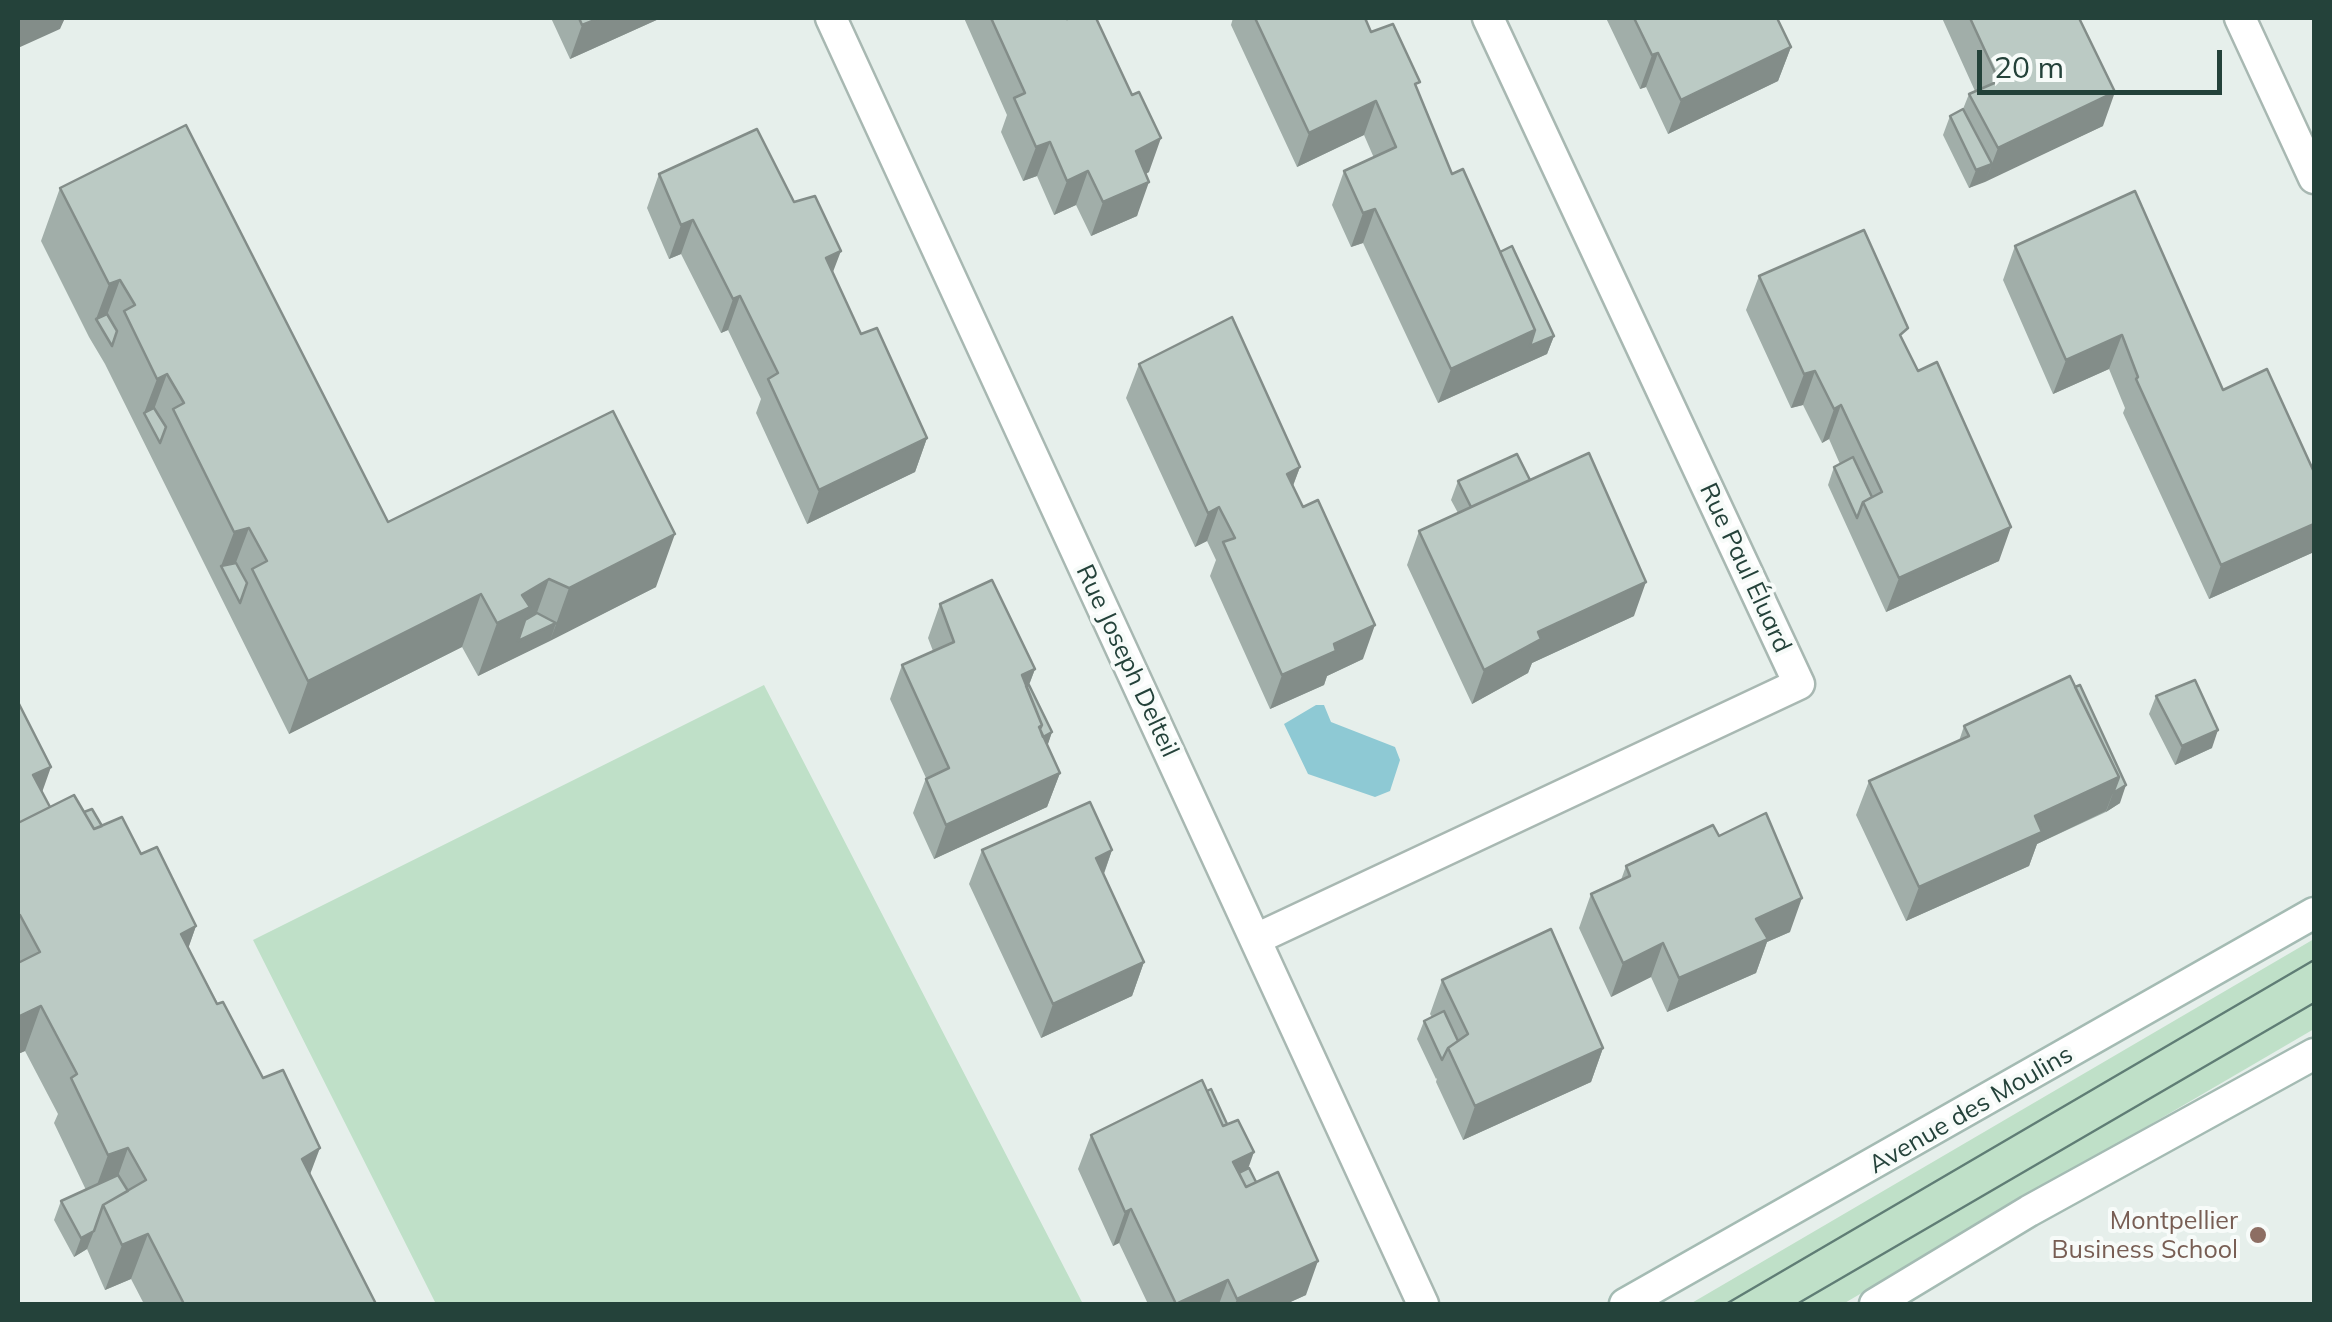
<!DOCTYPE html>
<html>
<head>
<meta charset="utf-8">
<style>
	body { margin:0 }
	#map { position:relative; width:2332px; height:1322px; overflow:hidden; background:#e6efeb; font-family:Mulish,sans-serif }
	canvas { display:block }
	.frame { position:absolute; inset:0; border:20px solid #24423a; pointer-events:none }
	.scale { position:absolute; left:1977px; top:50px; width:245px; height:45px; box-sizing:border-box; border:5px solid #24423a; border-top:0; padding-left:12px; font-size:30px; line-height:35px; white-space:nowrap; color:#24423a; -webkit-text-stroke:8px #f7fbf9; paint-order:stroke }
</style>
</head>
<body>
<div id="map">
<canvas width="2332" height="1322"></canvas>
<div class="frame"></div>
<div class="scale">20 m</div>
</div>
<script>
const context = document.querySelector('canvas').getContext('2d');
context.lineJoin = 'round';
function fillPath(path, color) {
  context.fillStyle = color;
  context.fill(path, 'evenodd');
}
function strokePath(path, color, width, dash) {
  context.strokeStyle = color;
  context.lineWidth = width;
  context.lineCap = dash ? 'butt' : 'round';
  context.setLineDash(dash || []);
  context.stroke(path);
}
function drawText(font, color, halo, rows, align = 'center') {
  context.font = font + ' Mulish,sans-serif';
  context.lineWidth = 8;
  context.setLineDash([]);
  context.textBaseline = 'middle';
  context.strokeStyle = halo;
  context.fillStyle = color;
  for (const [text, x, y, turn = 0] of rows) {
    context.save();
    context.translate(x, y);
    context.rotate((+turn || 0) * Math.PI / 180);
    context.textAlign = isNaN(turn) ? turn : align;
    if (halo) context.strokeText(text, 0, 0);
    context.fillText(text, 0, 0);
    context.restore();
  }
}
fillPath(new Path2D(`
	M764 685 1083 1304H436L253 940Z
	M2314 939V1029L1843 1304H1690Z`), '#bfe0c8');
fillPath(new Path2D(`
	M1316 705H1324L1331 722 1395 747 1400 760 1390 791 1375 797 1308 774 1284 724Z`), '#8ec9d4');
const minor = new Path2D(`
	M831 18 1423 1304
	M2240 18 2314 178
	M1256 939 1799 684 1488 18`);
const secondary = new Path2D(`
	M1625 1304 2314 913
	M1875 1304 2029 1211 2314 1054`);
strokePath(minor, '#a8b8b2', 35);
strokePath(secondary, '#a4bbb3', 35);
strokePath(minor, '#fff', 30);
strokePath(secondary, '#fff', 30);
strokePath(new Path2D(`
	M1726 1304 2314 960
	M1797 1304 2314 1003`), '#5f7d75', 2.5);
fillPath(new Path2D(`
	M551 18H661L570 59Z
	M964 18H1066L1149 172 1146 174 1137 216 1091 236 1076 205 1054 215 1037 176 1023 181 1001 132 1007 115Z
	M1233 18H1365L1371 32 1417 90 1452 174 1554 336 1547 354 1438 403 1363 243 1351 247 1332 205 1344 171 1374 158 1364 135 1297 167 1231 25Z
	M1606 18H1777L1791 47 1778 81 1668 134 1646 87 1640 89Z
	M1942 18H2079L2103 126 1969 188 1943 135 1950 116 1963 109 1969 94 1975 91Z
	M659 174 794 202 833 273 861 334 927 438 915 472 807 524 756 413 761 399 728 330 721 333 681 254 669 259 647 208Z
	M60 188 388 522 656 587 478 676 462 647 289 734 105 364 89 337 41 241Z
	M2015 246 2223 390 2314 472V552L2209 599 2123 413 2125 408 2109 369 2053 394 2003 280Z
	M1759 276 1903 341 1999 561 1886 612 1828 485 1834 467 1840 464 1829 439 1822 443 1803 405 1791 408 1746 310Z
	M1139 364 1300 467 1293 486 1363 659 1327 676 1324 685 1270 709 1210 576 1216 560 1207 541 1195 547 1126 398Z
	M1530 480 1634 616 1532 663 1528 673 1472 704 1407 565 1419 531 1458 513 1451 500 1458 481Z
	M940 604 1035 669 1029 685 1052 732 1047 746 1060 773 1047 807 934 859 913 813 926 778 890 699 902 665 933 651 928 638Z
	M2070 676 2120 803 2106 812 2037 844 2029 866 1906 921 1856 815 1869 781 1959 741 1964 726Z
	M2156 696 2212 748 2175 765 2149 714Z
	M18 702 42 791 50 807 84 812 141 854 196 926 188 948 310 1174 376 1304H144L131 1279 105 1290 87 1249 74 1257 54 1220 61 1201 86 1190 54 1123 58 1114 25 1051 18 1054Z
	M1719 836 1790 932 1767 942 1756 973 1667 1012 1651 977 1611 997 1579 928 1591 894 1621 880 1626 866Z
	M982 850H1112L1104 874 1144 962 1132 996 1041 1038 969 884Z
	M1442 980 1603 1048 1591 1082 1463 1140 1436 1082 1437 1078 1436 1079 1417 1039 1424 1021 1432 1017 1430 1014Z
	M1091 1135 1249 1168 1306 1295 1286 1304H1148L1119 1243 1113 1246 1078 1169Z`), '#a1aea9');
fillPath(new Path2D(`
	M23 18H65L60 29 18 48V20Z
	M600 18H661L570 59 582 25Z
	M1791 47 1778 81 1668 134 1681 100Z
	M1658 53 1646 87 1640 89 1652 55Z
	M2115 92 2103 126 1985 182 1998 148Z
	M1376 101 1364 135 1297 167 1309 133Z
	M1161 138 1149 172 1123 185 1136 151Z
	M1050 142 1037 176 1023 181 1036 147Z
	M1992 164 1985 182 1969 188 1976 170Z
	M1088 171 1076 205 1054 215 1067 181Z
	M1149 182 1137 216 1091 236 1103 202Z
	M1375 209 1363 243 1351 247 1363 213Z
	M693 220 681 254 669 259 681 225Z
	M841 251 828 285 826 258Z
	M120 280 102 329 96 319 109 284Z
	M740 296 728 330 721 333 733 299Z
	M1535 330 1554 336 1547 354 1438 403 1451 369Z
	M2122 335 2109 369 2053 394 2066 360Z
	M1815 371 1803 405 1791 408 1804 374Z
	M167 374 149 423 144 413 157 379Z
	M1841 405 1829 439 1822 443 1834 409Z
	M927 438 915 472 807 524 819 490Z
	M1300 467 1287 501V474Z
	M1219 507 1207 541 1195 547 1208 513Z
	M2314 524V552L2209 599 2221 565Z
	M2011 527 1999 561 1886 612 1899 578Z
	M249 528 229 581 221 566 234 532Z
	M675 534 656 587 550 641 569 588Z
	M549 579 530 632 556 623 550 641 478 676 497 623 522 595Z
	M1646 582 1634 616 1532 663 1528 673 1472 704 1484 670 1538 632Z
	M481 594 462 647 289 734 308 681Z
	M1375 625 1363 659 1327 676 1324 685 1270 709 1282 675 1334 644Z
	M1035 669 1022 703V675Z
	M1042 725 1052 732 1046 750 1039 727Z
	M2218 730 2212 748 2175 765 2182 746Z
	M51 767 39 801 33 775Z
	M1060 773 1047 807 934 859 946 825Z
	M2119 777 2106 811 2037 844 2029 866 1906 921 1919 887 2035 816Z
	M2126 785 2120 803 2106 812 2113 793Z
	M1112 850 1100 884 1096 858Z
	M1802 898 1790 932 1767 942 1756 973 1667 1012 1679 978 1756 919Z
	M196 926 180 972 181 934Z
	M1663 943 1651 977 1611 997 1623 963Z
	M1144 962 1132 996 1041 1038 1053 1004Z
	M41 1006 25 1051 18 1054V1017Z
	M1603 1048 1591 1082 1463 1140 1475 1106Z
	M128 1148 112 1193 91 1201 108 1155Z
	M320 1148 303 1193 302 1159Z
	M1254 1152 1242 1186 1233 1162Z
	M1131 1209 1119 1243 1113 1246 1125 1212Z
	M94 1231 87 1249 74 1257 81 1238Z
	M148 1234 131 1279 105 1290 122 1245Z
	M1318 1261 1306 1295 1286 1304H1235L1237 1299Z
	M1228 1280 1219 1304H1176Z`), '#838d89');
const building = new Path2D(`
	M579 18H600L582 25Z
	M991 18H1066L1067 19 1071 18H1096L1132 95 1139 92 1161 138 1136 151 1149 182 1103 202 1088 171 1067 181 1050 142 1036 147 1014 98 1025 93Z
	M1255 18H1365L1371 32 1393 24 1420 82 1415 84 1452 174 1463 169 1535 330 1451 369 1375 209 1363 213 1344 171 1396 147 1376 101 1309 133Z
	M1634 18H1777L1791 47 1681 100 1658 53 1652 55Z
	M1970 18H2079L2115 92 1998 148 1969 94 1999 81Z
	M1963 109 1992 164 1976 170 1950 116Z
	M186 125 388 522 613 411 675 534 569 588 549 579 522 595 530 607 497 623 481 594 308 681 252 569 267 561 249 528 234 532 173 409 184 403 167 374 157 379 124 311 135 305 120 280 109 284 60 188Z
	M757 129 794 202 815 196 841 251 826 258 861 334 877 328 927 438 819 490 768 379 778 373 740 296 733 299 693 220 681 225 659 174Z
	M2135 191 2223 390 2267 369 2314 472V524L2221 565 2136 379 2138 377 2122 335 2066 360 2015 246Z
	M1864 230 1908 328 1900 335 1918 371 1937 362 2011 527 1899 578 1863 502 1882 492 1841 405 1834 409 1815 371 1804 374 1759 276Z
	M1512 246 1554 336 1530 346 1535 330 1500 252Z
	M107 314 117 331 112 346 96 319Z
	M1232 317 1300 467 1287 474 1303 507 1318 500 1375 625 1334 644 1336 651 1282 675 1223 542 1235 538 1219 507 1208 513 1139 364Z
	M154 408 166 427 160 443 144 413Z
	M1589 453 1646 582 1538 632 1541 639 1484 670 1419 531Z
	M1517 454 1530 480 1471 507 1458 481Z
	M1853 457 1872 497 1863 502 1857 518 1834 467Z
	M236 563 247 583 240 603 221 566Z
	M992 580 1035 669 1022 675 1042 725 1039 727 1060 773 946 825 926 779 949 768 902 665 954 642 940 604Z
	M537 613 556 623 518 641 525 620Z
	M2070 676 2119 777 2035 816 2042 832 1919 887 1869 781 1969 736 1964 726Z
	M2195 680 2218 730 2182 746 2156 696Z
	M1029 685 1052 732 1043 737 1040 729 1042 725 1026 686Z
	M2080 685 2126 785 2113 793 2119 777 2075 687Z
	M18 702 51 767 33 775 50 807 18 823Z
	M74 795 94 829 122 817 141 854 157 847 196 926 181 934 217 1004 223 1002 263 1078 283 1070 320 1148 302 1159 376 1304H184L148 1234 122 1245 103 1205 146 1180 128 1148 108 1155 71 1078 77 1074 41 1006 18 1017V963L40 952 20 915 18 916V823Z
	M1090 802 1112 850 1096 858 1144 962 1053 1004 982 850Z
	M92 809 102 826 94 829 84 812Z
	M1766 813 1802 898 1756 919 1768 939 1679 978 1663 943 1623 963 1591 894 1630 876 1626 866 1713 825 1719 836Z
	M1551 929 1603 1048 1475 1106 1448 1048 1468 1034 1442 980Z
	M1444 1011 1458 1041 1448 1048 1442 1060 1424 1021Z
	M1202 1080 1223 1126 1238 1120 1254 1152 1233 1162 1246 1187 1278 1172 1318 1261 1237 1299 1228 1280 1176 1304 1131 1209 1125 1212 1091 1135Z
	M1211 1089 1227 1124 1223 1126 1207 1091Z
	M1249 1168 1256 1182 1246 1187 1239 1173Z
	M118 1175 128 1191 103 1205 94 1231 81 1238 61 1201Z`);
fillPath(building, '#bbcac4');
strokePath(building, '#838d89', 2.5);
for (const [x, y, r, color] of [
	[2258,1235,10,"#8d6e63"]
]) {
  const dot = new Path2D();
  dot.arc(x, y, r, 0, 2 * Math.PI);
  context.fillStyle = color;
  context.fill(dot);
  strokePath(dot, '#f7fbf9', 4);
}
drawText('25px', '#24423a', '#f7fbf9', [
	["Rue Paul Éluard",1745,568,65],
	["Rue Joseph Delteil",1127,661,65],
	["Avenue des Moulins",1971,1110,-30]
]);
drawText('25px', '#785e54', '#f7fbf9', [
	["Montpellier",2238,1221],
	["Business School",2238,1250]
], 'right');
</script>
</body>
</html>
